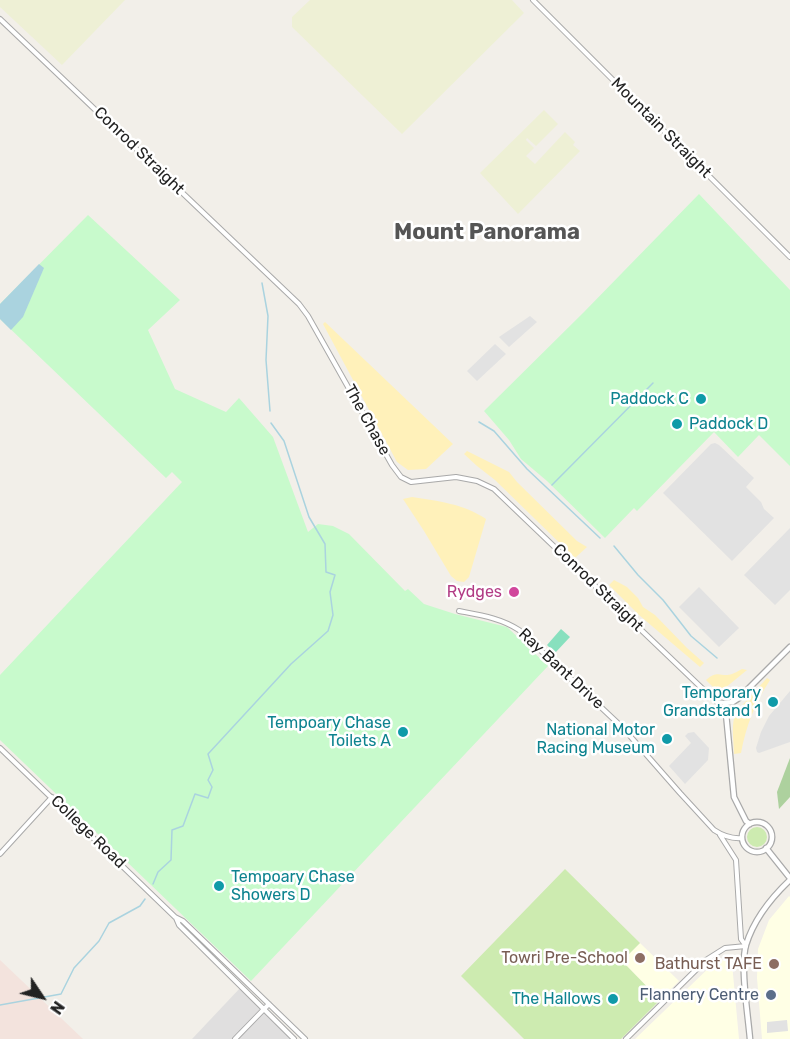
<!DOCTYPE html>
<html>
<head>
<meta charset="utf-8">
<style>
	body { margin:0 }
	#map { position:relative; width:790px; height:1039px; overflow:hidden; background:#f2efe9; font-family:Rubik,sans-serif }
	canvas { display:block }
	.north { position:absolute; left:12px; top:967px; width:60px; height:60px; -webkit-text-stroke:4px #fff; paint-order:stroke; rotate:125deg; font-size:16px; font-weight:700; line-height:24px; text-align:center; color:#222 }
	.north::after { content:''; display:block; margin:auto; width:21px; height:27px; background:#222; clip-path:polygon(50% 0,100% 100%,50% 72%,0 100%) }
</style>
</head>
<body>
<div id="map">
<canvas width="790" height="1039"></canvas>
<div class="north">N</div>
</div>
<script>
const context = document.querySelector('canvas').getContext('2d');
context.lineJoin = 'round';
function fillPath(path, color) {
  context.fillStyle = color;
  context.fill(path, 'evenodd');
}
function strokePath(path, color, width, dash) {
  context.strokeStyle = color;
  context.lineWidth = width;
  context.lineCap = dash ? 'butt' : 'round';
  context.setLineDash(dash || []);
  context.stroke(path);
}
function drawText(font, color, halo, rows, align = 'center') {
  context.font = font + ' Rubik,sans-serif';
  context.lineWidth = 5;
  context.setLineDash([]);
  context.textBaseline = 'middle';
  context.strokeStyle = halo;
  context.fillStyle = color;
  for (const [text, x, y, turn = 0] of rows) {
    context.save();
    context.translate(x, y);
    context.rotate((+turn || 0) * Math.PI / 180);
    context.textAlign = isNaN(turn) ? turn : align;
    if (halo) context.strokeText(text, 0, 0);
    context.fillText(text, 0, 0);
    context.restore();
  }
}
fillPath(new Path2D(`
	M241 987 294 1039H192Z`), '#e0dfdf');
fillPath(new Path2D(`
	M789 896 790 897V1039H762L757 978 758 949 769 920Z
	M640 943 679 981 660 1000 622 961Z
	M723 960 732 963 739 1039H635L715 962Z`), '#ffffe5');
fillPath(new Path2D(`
	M0 960 83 1039H0Z`), '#f3e3dd');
fillPath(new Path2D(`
	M0 0H125L62 65 0 7Z
	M310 0H512L524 13 402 134 292 27V17Z
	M544 110 558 124 536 146 527 138 526 140 534 148 526 156 535 164 565 132 575 142 573 145 580 151 518 214 480 173Z`), '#eef0d5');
fillPath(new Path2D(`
	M747 837a10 10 0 1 1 20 0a10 10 0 1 1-20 0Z
	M565 869 640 943 622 961 660 1000 621 1039H524L461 976Z`), '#cdebb0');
fillPath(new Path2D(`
	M790 758V797L779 809 777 792Z`), '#add19e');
fillPath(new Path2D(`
	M325 322 453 444 426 469 408 470 397 462 323 324Z
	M467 451 509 472 517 482 577 541 587 547 575 558 495 480 477 466 464 454Z
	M412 497C438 501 464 504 486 519L469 577 464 582 457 581 451 576 424 531 403 499Z
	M614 580 627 587 638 598 643 607 655 615 687 648 704 663 700 667 639 615 609 585Z
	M742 669 747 670 719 693 706 680C719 669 721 678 732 674 735 673 738 671 742 669Z
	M767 678 770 680C755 703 746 726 741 753L734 754C734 740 730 723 737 711Z`), '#fff1ba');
fillPath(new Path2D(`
	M699 194 790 290V466L759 435 738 457 714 432 637 511 634 508 605 538 547 481 521 459 509 440 484 411 584 312Z
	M88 215 180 300 148 330 175 389 226 412 239 398 273 437 308 532 318 524 333 526 349 534 405 591 408 589 424 604 455 614 507 627 548 666 251 981 0 740V675L182 482 172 472 166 478 0 319V304Z`), '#c8facc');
fillPath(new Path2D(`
	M561 629 570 637 555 653 547 645Z`), '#88e0be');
fillPath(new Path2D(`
	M530 316 537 322 509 347 499 337Z
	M495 344 506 354 477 381 467 371Z
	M715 443 719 445 754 478 746 487 761 502 764 509 774 518 732 561 663 493 711 444Z
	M790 528V590L775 605 744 575Z
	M699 587 739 628 719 647 679 607Z
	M790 691V742L759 753 757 752 756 748 761 732 769 716Z
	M694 732 709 748 708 760 685 784 669 766 691 743 685 736 688 733Z
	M787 1020 788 1031 767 1033V1022Z`), '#e2e2e2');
fillPath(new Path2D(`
	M39 264 44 268 23 317 11 330 0 319V304Z`), '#aad3df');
strokePath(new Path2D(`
	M262 283 268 316 266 360 270 411
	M479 422 494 431 527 469 600 538
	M552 485 653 383
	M614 546 638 575 663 600 691 636 717 658
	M153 884 158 872 171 860 172 830 183 826 195 794 208 798 212 787 208 780 213 770 208 754 291 664 328 631 333 615 330 592 335 575 326 572 325 544 309 517 284 441 271 423
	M0 1005 61 994 74 968 99 941 109 923 140 906 145 899`), '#aad3df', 1.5);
const minor = new Path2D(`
	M533 0 790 257
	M0 19 299 304 308 316 392 465 401 477 411 482 456 477 477 481 494 489 707 693 717 702 725 703
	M459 611C480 615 501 618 519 630L623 728 680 793 714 830C723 836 731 839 742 838
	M0 748 175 917 183 921 305 1039
	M0 854 52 797
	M176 918 179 925 294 1039
	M235 1039 269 1004
	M626 1039 706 960 725 948 746 946 741 939 736 860 720 835`);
const tertiary = new Path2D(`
	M742 837a15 15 0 1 1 30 0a15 15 0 1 1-30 0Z
	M750 824 746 821 734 797 725 703 733 702 739 698 790 647
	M766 848 790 878
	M750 1039C748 1015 740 966 746 945 754 919 771 898 790 880`);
strokePath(minor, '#a9a9a9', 6);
strokePath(tertiary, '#a9a9a9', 7);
strokePath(minor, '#fff', 4);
strokePath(tertiary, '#fff', 4.5);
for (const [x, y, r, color] of [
	[701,399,6,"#0f9aa8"],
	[677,424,6,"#0f9aa8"],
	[514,592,6,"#d1479c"],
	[773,702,6,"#0f9aa8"],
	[403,732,6,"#0f9aa8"],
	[667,739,6,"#0f9aa8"],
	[219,886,6,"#0f9aa8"],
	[640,958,6,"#8d6e63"],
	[774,964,6,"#8d6e63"],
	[771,995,6,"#5c6f8a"],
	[613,999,6,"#0f9aa8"]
]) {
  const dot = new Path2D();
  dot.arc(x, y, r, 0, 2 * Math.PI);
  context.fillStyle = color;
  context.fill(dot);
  strokePath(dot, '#fff', 2);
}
drawText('16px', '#222', '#fff', [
	["Mountain Straight",661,128,45],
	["Conrod Straight",139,151,44],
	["The Chase",367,420,61],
	["Conrod Straight",598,588,44],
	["Ray Bant Drive",561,669,43],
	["College Road",88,832,44]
]);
drawText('16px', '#0d838f', '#fff', [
	["Paddock C",689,399],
	["Paddock D",689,424,"left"],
	["Temporary",761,693],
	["Grandstand 1",761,711],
	["Tempoary Chase",391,723],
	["Toilets A",391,741],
	["National Motor",655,730],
	["Racing Museum",655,748],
	["Tempoary Chase",231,877,"left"],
	["Showers D",231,895,"left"],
	["The Hallows",601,999]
], 'right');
drawText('16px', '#b23c85', '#fff', [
	["Rydges",502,592]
], 'right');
drawText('16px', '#785e54', '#fff', [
	["Towri Pre-School",628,958],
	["Bathurst TAFE",762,964]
], 'right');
drawText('16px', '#4e5e75', '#fff', [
	["Flannery Centre",759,995]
], 'right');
drawText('bold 22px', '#555', '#fff', [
	["Mount Panorama",487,233]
]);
</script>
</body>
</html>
